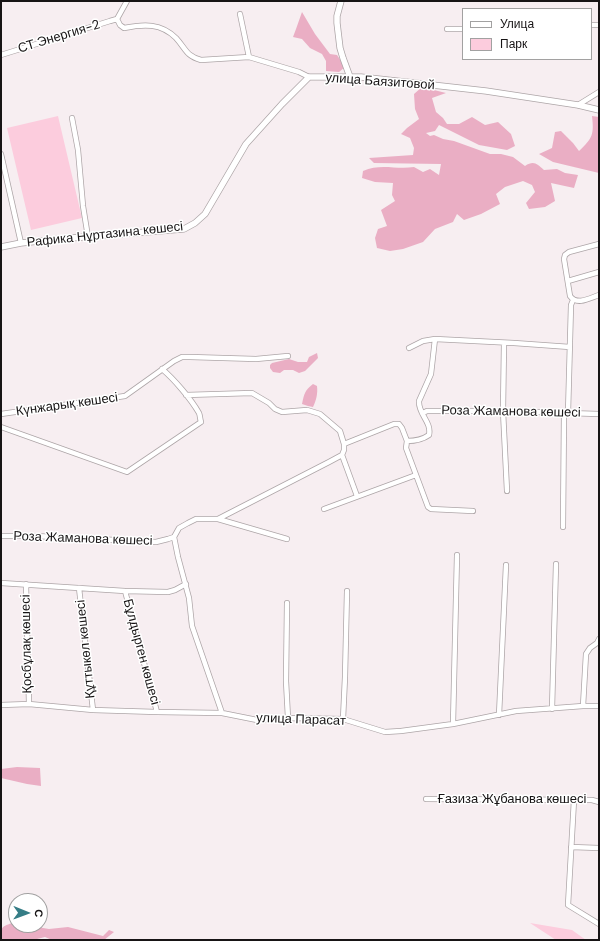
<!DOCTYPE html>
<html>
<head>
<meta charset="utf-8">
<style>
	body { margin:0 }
	#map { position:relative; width:600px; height:941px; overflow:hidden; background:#f7eef1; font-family:"DM Sans",sans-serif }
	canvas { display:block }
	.frame { position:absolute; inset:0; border:2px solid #171415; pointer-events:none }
	.legend { position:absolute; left:462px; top:8px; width:130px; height:52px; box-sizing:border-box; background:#fff; border:1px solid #a2a1a1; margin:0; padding:5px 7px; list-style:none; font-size:12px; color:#171415 }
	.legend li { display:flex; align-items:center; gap:8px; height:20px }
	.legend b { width:20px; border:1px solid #a2a1a1 }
	.north { position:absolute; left:8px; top:893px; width:40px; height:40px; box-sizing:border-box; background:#fff; border:1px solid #a2a1a1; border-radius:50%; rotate:91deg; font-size:11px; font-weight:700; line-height:16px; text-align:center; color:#171415 }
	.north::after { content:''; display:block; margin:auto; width:14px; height:18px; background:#357d86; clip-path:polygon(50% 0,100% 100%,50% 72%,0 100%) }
</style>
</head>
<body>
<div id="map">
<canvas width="600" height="941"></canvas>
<div class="frame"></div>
<ul class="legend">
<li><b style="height:5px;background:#fff"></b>Улица</li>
<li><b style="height:11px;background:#fcccdd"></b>Парк</li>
</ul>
<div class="north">С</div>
</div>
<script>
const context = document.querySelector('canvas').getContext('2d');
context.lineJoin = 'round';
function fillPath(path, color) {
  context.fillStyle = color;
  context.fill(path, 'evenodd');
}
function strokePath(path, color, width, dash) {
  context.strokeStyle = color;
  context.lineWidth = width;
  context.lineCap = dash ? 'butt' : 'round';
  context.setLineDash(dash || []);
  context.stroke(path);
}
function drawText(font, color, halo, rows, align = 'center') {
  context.font = font + ' "DM Sans",sans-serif';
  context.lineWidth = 3;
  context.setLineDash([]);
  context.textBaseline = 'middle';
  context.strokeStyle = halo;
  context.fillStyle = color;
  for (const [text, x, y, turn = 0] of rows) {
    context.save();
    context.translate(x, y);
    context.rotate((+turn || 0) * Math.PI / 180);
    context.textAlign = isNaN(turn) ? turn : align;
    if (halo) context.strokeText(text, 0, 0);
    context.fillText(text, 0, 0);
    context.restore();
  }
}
fillPath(new Path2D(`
	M58 116 82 218 31 230 7 128Z
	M530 923 572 930 586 940H556Z`), '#fcccdd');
fillPath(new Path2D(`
	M302 12 315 34 330 54 337 55 345 67 339 72 326 71V61L322 54 310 48 302 39 293 37 296 29Z
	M422 87 446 93 432 98 436 112 443 118 447 124H459L472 117 485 125 498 122 511 134 515 146 507 150 479 145 439 125 435 131 426 133 430 136 434 135 443 139 454 141 490 154H501L513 157 525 166C534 160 537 164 544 170L557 169 565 173 578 175 574 188 551 183 555 201 545 207 529 209 526 203 535 192 532 185 523 181 505 187 496 194 500 204 481 214 464 220 457 214 453 222 435 229 423 242 403 249 390 251 377 248 375 238 378 229 387 226 381 210 395 201 392 195 393 183 375 182 362 178 363 171C381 163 396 170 414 167L423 172 430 169 439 175 441 164 374 163 369 158 413 155 414 148 410 138 401 134 407 128 419 119 415 109 414 94Z
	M592 116 599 117V173L553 162 539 154 552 148 555 132 561 131 573 143 579 151C593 138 594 134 592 116Z
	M317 353 318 358 305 371 299 373 293 370H284L280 373 273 372 270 368V365L272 363 289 359 298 362H307L309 357Z
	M313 384 317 386C318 394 316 401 313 407L308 406 302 404C304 394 305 390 313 384Z
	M17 767 40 768 41 786 27 784 1 778V769Z
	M12 923 16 924V925H25L49 929 68 927 103 936 109 930 114 932 104 940H52L45 937 33 940H1C1 928 0 927 12 923Z`), '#eaaec4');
const minor = new Path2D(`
	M127 1 117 19 120 25 124 28C144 24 161 23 176 38 186 49 186 56 201 60L249 57 299 72 309 77
	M240 14 249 57
	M591 25H599
	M447 29H463
	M1 55 110 21 117 19
	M578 105 599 92
	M72 118 78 150 83 206 88 237
	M1 154 21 243
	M599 244 569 252 565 255 564 259 570 296C577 306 590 298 599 295
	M568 281 599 272
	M504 343 503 411 507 491
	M409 348 423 341 435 339
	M423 413 427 411H503L599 414
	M568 413 571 305 573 300
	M1 414 125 396 174 361 182 357H190L256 359 288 356
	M1 427 127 472 201 422C200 419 200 415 199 413 191 399 174 379 162 369
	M407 441 406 448 428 507 431 509 473 511
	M344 444 394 424H399L402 428 407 441C416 441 422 440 429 435 432 422 418 414 419 401L431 374 435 339 514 343 570 347
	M342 455 357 496
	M324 509 416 475
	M218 519 287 539
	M563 527 564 413
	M1 536H35L156 542 168 539 174 537 179 528 188 523 196 519H218L329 462 342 455 344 450V444L340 431 320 414 307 410 282 412 275 409 269 403 252 393 186 395
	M174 537 178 557 189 598 192 626 222 713
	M1 583 125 591 168 592 175 590 186 584
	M26 584 29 704
	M79 588 93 710
	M125 591 157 712
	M287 603 286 681 288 718
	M1 705 29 704 93 710 157 712 222 713 257 720 288 718 343 719 385 732 401 731 453 724 516 711 583 706H599
	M583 706 586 654 590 648 597 643 599 639
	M552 709 556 564
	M499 715 506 565
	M343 719 345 677 347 591
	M453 724 457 555
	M426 799 592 800 599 802
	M574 800 568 905 599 924
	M571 847 599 848`);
const tertiary = new Path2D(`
	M341 1 337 16V23L340 48 343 58 350 77
	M1 247 21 243 59 239 184 229 195 223 205 214 246 144 282 104 309 77H361L486 91 578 105 599 110`);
strokePath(minor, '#ada5a7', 6);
strokePath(tertiary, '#ada5a7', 7);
strokePath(minor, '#fff', 4.5);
strokePath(tertiary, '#fff', 5.5);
drawText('13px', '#171415', '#fff', [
	["СТ Энергия-2",59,37,-17],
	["улица Баязитовой",380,82,4],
	["Рафика Нұртазина көшесі",105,235,-6],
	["Күнжарық көшесі",67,405,-8],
	["Роза Жаманова көшесі",511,412,1],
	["Роза Жаманова көшесі",83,539,2],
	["Қосбұлақ көшесі",27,644,-91],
	["Құттыкөл көшесі",86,649,-96],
	["Бұлдырген көшесі",141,652,75],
	["улица Парасат",301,720,2],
	["Ғазиза Жұбанова көшесі",512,800]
]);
</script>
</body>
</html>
